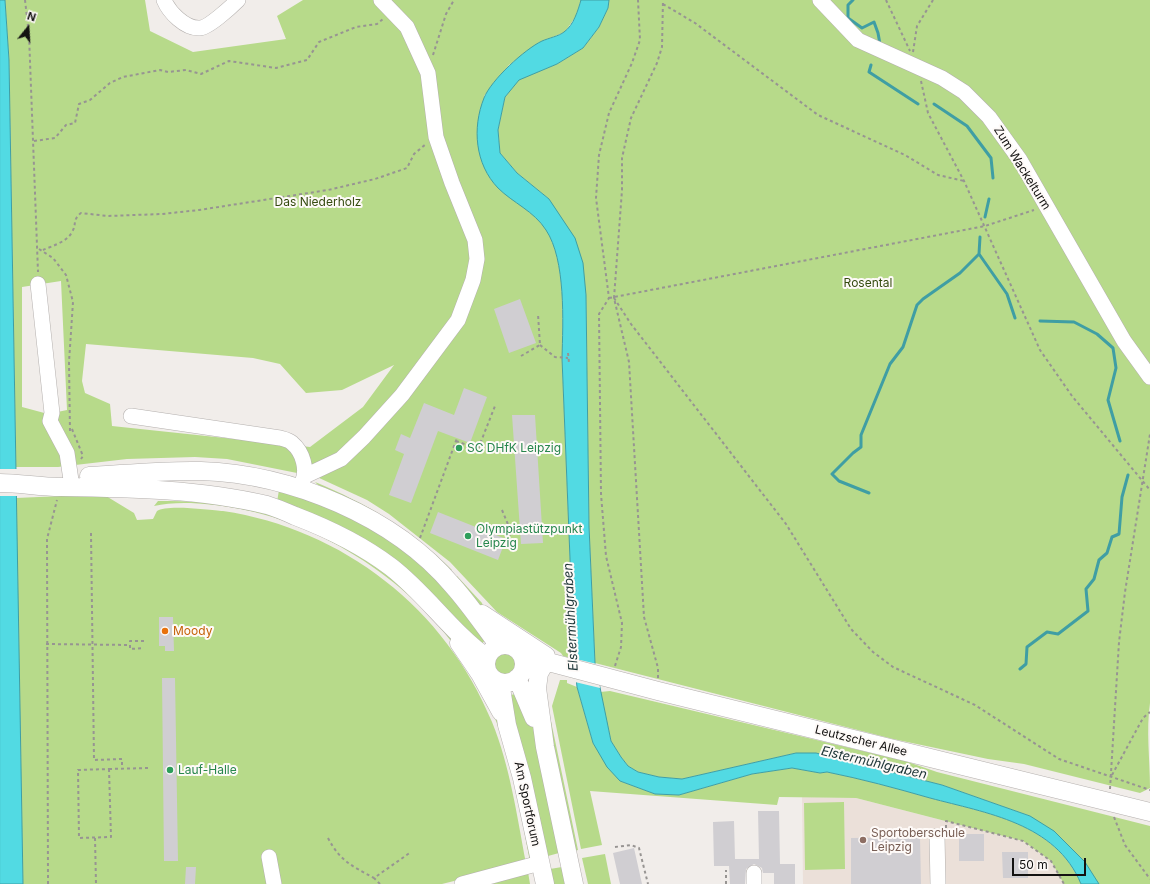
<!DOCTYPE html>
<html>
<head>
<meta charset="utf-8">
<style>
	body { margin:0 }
	#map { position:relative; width:1150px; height:884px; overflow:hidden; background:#f1edea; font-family:Inter,sans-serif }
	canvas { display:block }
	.north { position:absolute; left:8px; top:8px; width:40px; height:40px; -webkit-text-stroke:3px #fefaf8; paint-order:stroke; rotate:18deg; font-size:11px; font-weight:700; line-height:16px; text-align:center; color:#131211 }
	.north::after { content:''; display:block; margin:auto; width:14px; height:18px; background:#131211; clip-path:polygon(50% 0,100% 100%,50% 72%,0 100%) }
	.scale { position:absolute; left:1012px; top:858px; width:74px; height:18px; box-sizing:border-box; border:2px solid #131211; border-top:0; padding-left:5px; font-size:12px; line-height:14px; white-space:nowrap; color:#131211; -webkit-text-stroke:3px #fefaf8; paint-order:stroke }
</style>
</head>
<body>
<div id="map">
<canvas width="1150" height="884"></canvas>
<div class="north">N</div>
<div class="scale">50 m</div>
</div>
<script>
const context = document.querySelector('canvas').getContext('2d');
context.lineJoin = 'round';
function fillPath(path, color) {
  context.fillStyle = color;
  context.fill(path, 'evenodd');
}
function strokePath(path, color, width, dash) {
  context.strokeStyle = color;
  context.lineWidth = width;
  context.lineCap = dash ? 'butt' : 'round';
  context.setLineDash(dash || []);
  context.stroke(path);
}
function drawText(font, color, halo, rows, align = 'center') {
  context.font = font + ' Inter,sans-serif';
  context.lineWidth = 4;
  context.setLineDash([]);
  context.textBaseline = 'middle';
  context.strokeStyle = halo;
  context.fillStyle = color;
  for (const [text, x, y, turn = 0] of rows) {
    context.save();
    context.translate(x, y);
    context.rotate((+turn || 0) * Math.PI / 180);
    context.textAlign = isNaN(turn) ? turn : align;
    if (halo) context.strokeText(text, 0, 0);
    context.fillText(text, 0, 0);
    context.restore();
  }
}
fillPath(new Path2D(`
	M802 797 856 798 1023 841 1051 861 1064 884H803Z`), '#ebe0d9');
fillPath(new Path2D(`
	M5 0H145L150 31 193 52 286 39 277 16 303 0H581L576 16 565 32 541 42 509 65 484 96 498 188C514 200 536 213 547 230 566 263 563 320 562 358L574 659 563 656 561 653 497 612 450 562 389 514 367 500 317 477 227 459 195 457 127 459 58 467H16L9 60ZM61 281 67 410 48 414 22 407V287ZM86 344 253 358 280 364 306 393 342 390 394 365 363 407 310 447 112 426 110 404 85 393 82 381Z
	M609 0H1150V703C1146 731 1150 759 1150 788L1140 793 1024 764 988 759 893 739 595 663 589 526 586 295 549 199 517 173 500 153 498 130 505 97 519 79 557 64 583 48 599 27 608 8Z
	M315 482C366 503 413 531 452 570L448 571 342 496 318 485Z
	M279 490 333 504 416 557 488 636 479 648 443 611 277 502Z
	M62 496H106L134 513 137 520 153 519C154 517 156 513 157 511 166 504 211 510 223 511 343 529 446 609 492 722 510 766 517 816 526 863L442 884H23L16 498Z
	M158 501C188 501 219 502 248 508 359 533 458 614 498 721 516 766 523 814 533 861L530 862C521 815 514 766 496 721 460 627 382 559 290 523 255 509 190 497 154 506Z
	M457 576 482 603 484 610 456 579Z
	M494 664a11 11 0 1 1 22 0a11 11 0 1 1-22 0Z
	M560 680H567V683L577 687 593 743 620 781 655 794 679 795 752 774 792 768 820 773 827 772C862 779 895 788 930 798 986 813 1056 823 1081 884H1064L1051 861 1023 841 856 798 779 797 777 805 590 791 602 845 581 849 552 706Z
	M610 691 905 761 937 772 1150 826V884H1099L1030 816 942 785 816 753H796L682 779 659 777 638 772 628 766 621 757 611 741 600 692Z
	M520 693 535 731 559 853 548 856 506 696Z
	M548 707 578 850 574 851 544 708Z
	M844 802 845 869 805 870 804 803Z
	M605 854 611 884H588L582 858Z
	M562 867 570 884H549L550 869Z
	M528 872 530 884H477Z`), '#b7da8a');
const water = new Path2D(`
	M0 0H5L9 60 23 884H0Z
	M581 0H609L608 8 599 27 583 48 557 64 519 80 505 97 498 130 500 153 517 173 549 199 575 238 583 263 586 295 589 526 595 663 611 741 621 757 628 766 638 772 659 777 682 779 796 753H816L942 785 1030 816 1054 831 1085 862 1099 884H1081C1056 823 986 813 930 798 895 788 862 779 827 772L820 773 792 768 752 774 679 795 655 794 620 781 607 767 593 743 577 687 574 659 562 358C563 322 566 260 546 230 534 211 513 203 498 188 475 164 472 128 484 98 491 80 525 49 542 41 549 38 559 36 564 32 574 25 578 10 581 0Z`);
fillPath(water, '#52dae3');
strokePath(water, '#3f9ea4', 1);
fillPath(new Path2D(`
	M0 469H18V496H0Z
	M572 658 597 664 600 688 575 682Z`), '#f1edea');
strokePath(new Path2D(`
	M853 0 848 5V18L862 28 874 22 878 33 880 44
	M871 65 869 72 918 104
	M934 104 967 126 991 158 993 178
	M985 217 989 199
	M980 237 979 254 1007 294 1015 318
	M1040 321 1074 322 1097 334 1113 348 1116 368 1108 400 1120 441
	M869 493 839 481 832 474 853 453 861 447V435L890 364 903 347 917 305 923 299 960 273 979 254
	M1020 669 1026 664 1027 647 1047 632 1058 634 1088 611 1086 589 1094 579 1099 560 1107 553 1112 537 1119 534 1122 497 1128 475`), '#3f9ea4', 3);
fillPath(new Path2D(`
	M520 299 536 343 509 353 494 309Z
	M464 388 487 397 470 443 438 431 411 503 389 495 404 454 395 450 401 434 410 438 424 403 454 415Z
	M512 415H535L543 543 521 544Z
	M438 512 506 539 498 560 430 533Z
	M159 617H173L174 651H165V646H159Z
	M162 678H175L178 861H164Z
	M758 811H779L780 864H795V884H774V873H763L762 868 754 864 746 869 745 884H730L729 866H714L713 822 734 821 735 859H759Z
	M959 834H984V861H959Z
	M920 837 921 884H851V838Z
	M634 848 642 884H620L613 853Z
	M1002 852H1028V878H1003Z
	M186 867H196L195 884H185Z`), '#d0ced2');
const minor = new Path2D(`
	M164 0C169 12 185 29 200 28 208 28 231 7 238 0
	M820 0 858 40 942 78 964 92 989 117 1020 160 1124 341 1150 377
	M38 284 52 413 50 421 67 453 72 487
	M131 416 280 438C284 439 289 440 292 443 303 452 308 470 302 483
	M305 476 341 459 364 437 402 395 458 320 473 280 477 259 475 240 452 183 436 137 428 73 407 27 381 0
	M937 836 938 884
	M269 857 274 884
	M754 873V884
	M462 884 540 863`);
const major = new Path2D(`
	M89 476C126 474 163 470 201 471 291 474 394 516 453 586 470 605 484 626 499 646
	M0 483C20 483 40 487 60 487 129 488 200 489 267 505 277 508 286 512 295 516 329 529 362 545 391 567 426 594 451 632 487 658
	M482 614 546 656
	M459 643 480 674 501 712
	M486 664a19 19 0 1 1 38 0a19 19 0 1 1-38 0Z
	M522 655 658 691 1150 812
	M542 668 539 673 537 688 545 747 574 884
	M517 678 534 718
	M500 682 507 725 522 778 545 884`);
strokePath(minor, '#b4b0ae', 16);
strokePath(major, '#b4b0ae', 19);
strokePath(new Path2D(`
	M25 0 29 35 38 272
	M886 0 910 51
	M663 4 695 23 818 115 905 155 938 175 964 181
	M913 52 917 26 933 0
	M433 55 446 14 454 0
	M921 81 928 113 964 181 1040 350 1072 396 1150 490
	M34 141 55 138 66 125 75 123 79 104 90 100 110 83 123 77 160 70 168 72 186 70 201 74 229 61 276 68 307 60 319 42 356 27 377 24 383 19
	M39 249 53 258 66 275 73 302 69 362 70 432
	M43 250C52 246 67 242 72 232 77 224 72 220 81 213L108 216 162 214 199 210 328 190 375 179 407 168 414 154 426 144
	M609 298 985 226 1034 210
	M614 298 631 324 786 524 851 629 873 652 893 667 975 705 1059 759 1150 790
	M540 345 555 357 568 358
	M568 353 569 363
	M521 356 540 345 538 314
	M72 429 83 456 81 459
	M456 441 478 449 495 406
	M502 510 510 529V551
	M91 533 94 760 122 759V768
	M420 538 457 438
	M144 641H130V649L144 648
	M46 644 130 645
	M615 666 621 647 622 623 606 556 601 494 599 314 609 298 596 198 599 155 609 113 632 63 640 40 638 0
	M658 678V668L644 617 629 362 614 298 622 190V158L631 118 657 63 662 47 663 0
	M109 769 111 837 79 838 78 770Z
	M109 769 149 768
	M1112 775 1143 718 1150 712
	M1110 789 1119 642 1125 592 1150 434
	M1114 817 1125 845 1150 879
	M946 828V821L1023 841 1051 861 1064 884
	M95 838 96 884
	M328 838C340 861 352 866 374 878
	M615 847 631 845 639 848 648 884
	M48 884 47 539 57 500
	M380 884 374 878 411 852
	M726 884V870`), '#979492', 2, [3, 3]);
strokePath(minor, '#fff', 15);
strokePath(major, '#fff', 18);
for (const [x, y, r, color] of [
	[459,448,4,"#2e9e5b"],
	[468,536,4,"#2e9e5b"],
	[165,631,4,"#e8710a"],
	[170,770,4,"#2e9e5b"],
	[863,840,4,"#8d6e63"]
]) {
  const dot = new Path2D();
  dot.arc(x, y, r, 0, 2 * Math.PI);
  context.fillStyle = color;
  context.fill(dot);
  strokePath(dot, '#fefaf8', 1.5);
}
drawText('12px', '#131211', '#fefaf8', [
	["Zum Wackelturm",1022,168,58],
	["Leutzscher Allee",861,741,14],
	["Am Sportforum",527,804,78]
]);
drawText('12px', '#354b0f', '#fefaf8', [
	["Das Niederholz",318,202],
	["Rosental",868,283]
]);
drawText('12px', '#27864d', '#fefaf8', [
	["SC DHfK Leipzig",467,448],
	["Olympiastützpunkt",476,529],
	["Leipzig",476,543],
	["Lauf-Halle",178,770]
], 'left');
drawText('12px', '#c56008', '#fefaf8', [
	["Moody",173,631]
], 'left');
drawText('12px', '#785e54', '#fefaf8', [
	["Sportoberschule",871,833],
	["Leipzig",871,847]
], 'left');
drawText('italic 13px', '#203739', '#fefaf8', [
	["Elstermühlgraben",571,617,-93],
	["Elstermühlgraben",874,763,13]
]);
</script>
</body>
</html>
